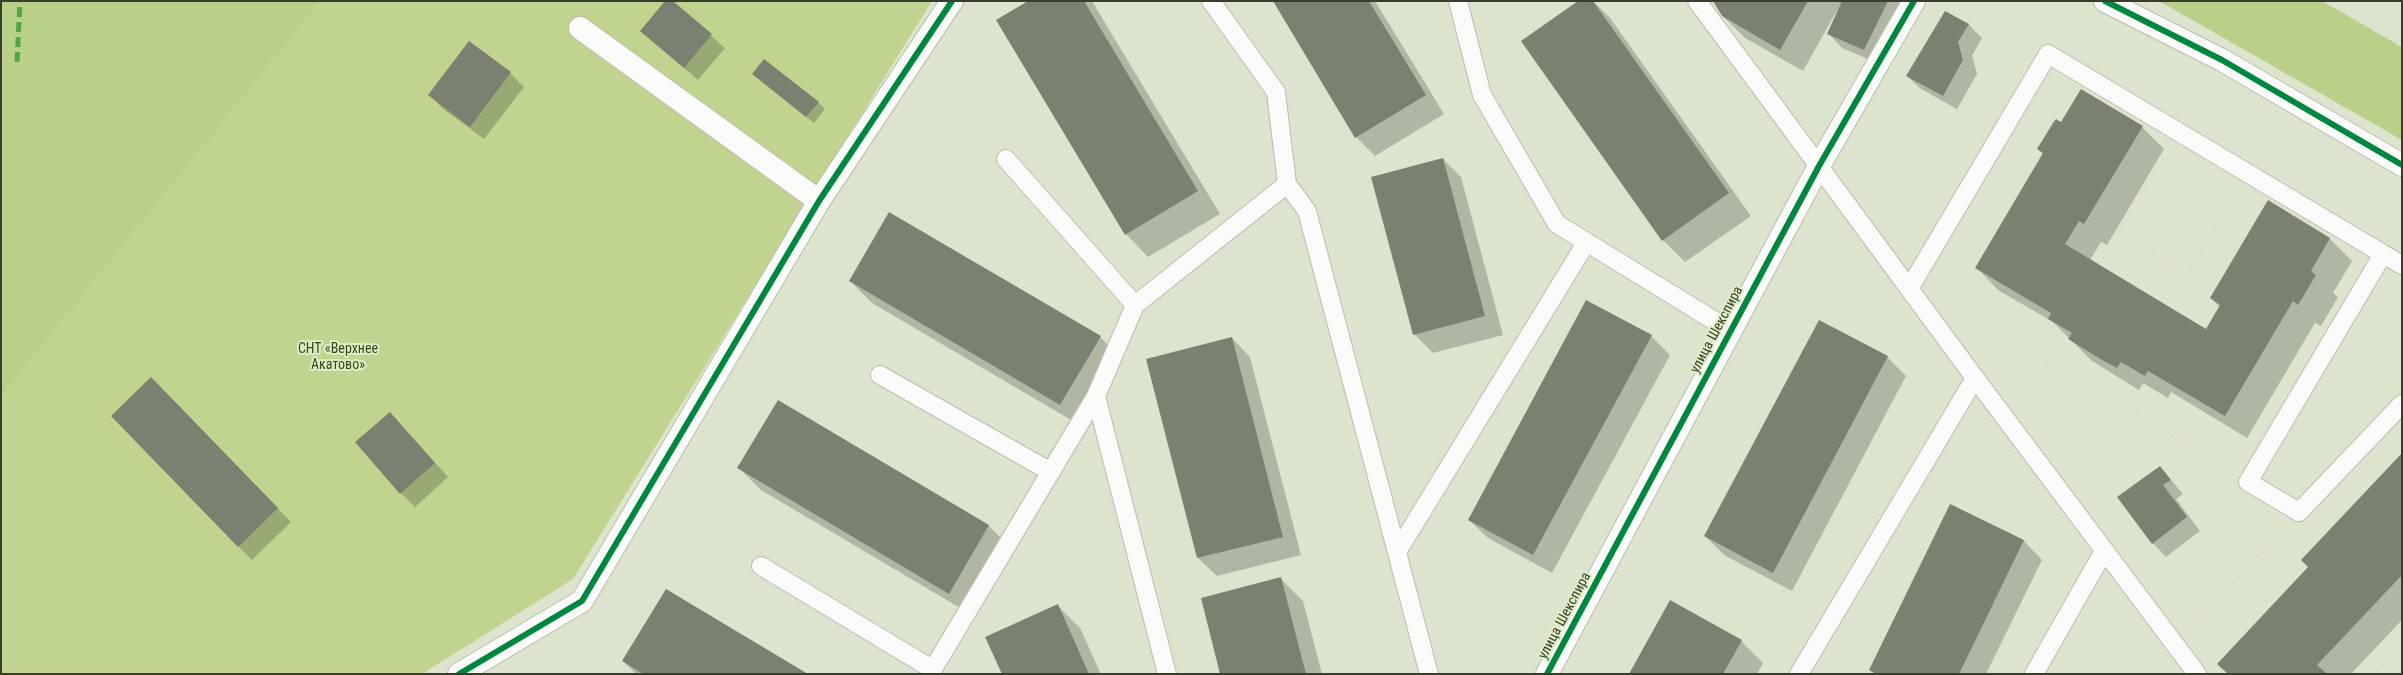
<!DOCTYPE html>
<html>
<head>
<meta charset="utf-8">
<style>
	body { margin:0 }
	#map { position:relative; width:2403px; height:675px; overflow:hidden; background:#dce4ce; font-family:"Roboto Condensed",sans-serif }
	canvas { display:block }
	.frame { position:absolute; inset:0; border:2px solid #383e2e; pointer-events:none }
</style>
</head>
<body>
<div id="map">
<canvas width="2403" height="675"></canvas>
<div class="frame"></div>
</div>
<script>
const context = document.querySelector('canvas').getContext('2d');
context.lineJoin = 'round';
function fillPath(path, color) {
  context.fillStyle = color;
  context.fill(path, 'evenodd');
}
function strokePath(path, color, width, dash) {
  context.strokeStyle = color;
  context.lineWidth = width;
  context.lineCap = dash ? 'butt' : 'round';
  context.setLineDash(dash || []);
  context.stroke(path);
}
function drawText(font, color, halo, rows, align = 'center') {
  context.font = font + ' "Roboto Condensed",sans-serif';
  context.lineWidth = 4;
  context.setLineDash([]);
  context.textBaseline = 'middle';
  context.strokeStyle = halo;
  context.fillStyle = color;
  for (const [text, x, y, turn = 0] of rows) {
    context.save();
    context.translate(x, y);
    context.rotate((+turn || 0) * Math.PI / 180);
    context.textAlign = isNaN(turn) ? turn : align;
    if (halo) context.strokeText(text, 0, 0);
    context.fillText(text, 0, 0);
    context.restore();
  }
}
fillPath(new Path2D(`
	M320 1H932L573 579 422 674H1V195Z`), '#c0d490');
fillPath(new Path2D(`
	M1 1H320L1 395Z
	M2159 1H2322L2402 47V140Z`), '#bacf88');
fillPath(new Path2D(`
	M666 1H671L725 48 698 80 641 31Z
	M1030 1H1092L1220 214 1148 257 1126 234Z
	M1274 1H1375L1444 114 1375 156 1356 137Z
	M1580 1H1593L1610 18 1751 216 1685 262 1663 240 1522 42Z
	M1714 1H1908L1877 63 1842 48 1829 34 1839 7 1803 71 1745 38 1723 16Z
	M1968 24 1982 38 1972 56 1977 74 1957 109 1921 89 1907 76Z
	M510 73 524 87 484 139 442 108 429 94Z
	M753 74 818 102 825 109 814 123Z
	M2062 123 2142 127 2164 149 2107 245 2101 242 2090 260 2206 330 2220 307 2211 298 2268 202 2330 239 2352 261 2333 293 2338 297 2321 326 2315 323 2247 438 2171 392 2168 398 2143 383 2139 390 2092 361 2053 322 1998 290 1976 267 2043 154 2038 149Z
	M1443 159 1461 177 1503 335 1433 353 1414 334Z
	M850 281 1100 337 1122 359 1083 427 872 303Z
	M1651 336 1670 355 1552 573 1488 538 1469 520Z
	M1232 338 1250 357 1301 555 1217 576 1198 558Z
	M1887 357 1906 376 1792 591 1724 555 1705 536Z
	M165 392 291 522 252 560 238 546Z
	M778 401 989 526 1011 548 972 615 761 490 739 468Z
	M390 413 448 477 415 507 401 493Z
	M2402 454V620L2351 674H2229L2309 567Z
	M2160 467 2183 494 2176 499 2200 531 2166 557 2153 543Z
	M1951 505 2024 541 2042 560 1986 674H1874L1870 670Z
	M1281 579 1303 601 1322 674H1221Z
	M1058 606 1080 628 1101 674H1003Z
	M1741 641 1763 663 1757 674H1630Z
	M623 661 806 674H636Z`), '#0003');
fillPath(new Path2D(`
	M665 1H673L712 34 684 68 640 31Z
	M1028 1H1084L1198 191 1125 235 996 20Z
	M1273 1H1369L1426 95 1355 138Z
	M1578 1H1593L1729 193 1662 241 1521 41Z
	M1713 1H1808L1780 50 1722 16Z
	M1842 1H1888L1864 50 1827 34Z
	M1945 11 1969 24 1958 42 1963 60 1943 96 1906 76Z
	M469 41 511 72 470 127 428 95Z
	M764 59 819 102 806 117 752 74Z
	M2081 89 2143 126 2084 224 2079 221 2065 244 2206 329 2220 305 2210 298 2268 200 2330 238 2311 271 2316 275 2298 305 2293 301 2225 416 2148 371 2145 376 2121 362 2117 368 2102 360 2068 339 2072 333 2048 319 2051 313 1975 268 2043 153 2037 149 2053 123 2056 119 2061 122Z
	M1443 158 1485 316 1413 335 1371 177Z
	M889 212 1101 336 1060 405 849 281Z
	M1586 300 1652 335 1533 555 1468 520Z
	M1819 320 1888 356 1773 573 1704 536Z
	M1232 337 1283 537 1197 558 1146 359Z
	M151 377 278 508 238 547 111 416Z
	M778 400 989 525 949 594 737 468Z
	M390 412 435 463 400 494 355 442Z
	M2402 453V575L2317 665 2327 674H2228L2217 664 2308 567 2301 560Z
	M2160 466 2171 480 2163 485 2187 517 2152 544 2117 497Z
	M1950 504 2024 540 1959 674H1876L1869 670Z
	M1281 577 1306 674H1220L1201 598Z
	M666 589 808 674H643L622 661Z
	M1670 600 1742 640 1723 674H1629Z
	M1058 604 1089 674H1002L985 637Z`), '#7b8170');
const lane = new Path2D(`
	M1211 1 1276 92 1287 184
	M1458 1 1482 95 1557 224 1731 331
	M1697 1 1975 378 2197 674
	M1006 159 1135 305
	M2402 265 2383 254 2248 482 2299 512 2402 404
	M1909 289 2048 54 2383 254
	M880 375 1051 472
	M1096 396 1167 674
	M1397 552 1586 243
	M761 566 932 669
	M930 674 1096 396 1135 305 1287 184 1307 211 1429 674
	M1799 674 1975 378
	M2034 674 2104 551`);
const street = new Path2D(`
	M2105 1 2222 60 2402 165
	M580 28 819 201
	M459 674 582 601 819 201 952 1
	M1547 674 1819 166 1914 1`);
strokePath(lane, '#b8beac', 20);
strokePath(street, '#b8beac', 24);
strokePath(new Path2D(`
	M2163 157 2117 233 2187 275 2233 197
	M1986 325 2224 467
	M2195 622 2279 534
	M2374 674 2402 645`), '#d9dbd4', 2.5, [2, 3]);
strokePath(lane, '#fafbf8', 18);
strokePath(street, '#fafbf8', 22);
strokePath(new Path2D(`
	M17 62 20 1`), '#53a743', 5, [10, 5]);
strokePath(new Path2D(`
	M2105 1 2222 60 2402 165
	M459 674 582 601 819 201 952 1
	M1547 674 1819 166 1914 1`), '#00873e', 6);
drawText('14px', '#383e2e', '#dfedc5', [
	["улица Шекспира",1717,330,-62],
	["улица Шекспира",1565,616,-62]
]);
drawText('14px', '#394619', '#dfedc5', [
	["СНТ «Верхнее",338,349],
	["Акатово»",338,365]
]);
</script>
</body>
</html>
